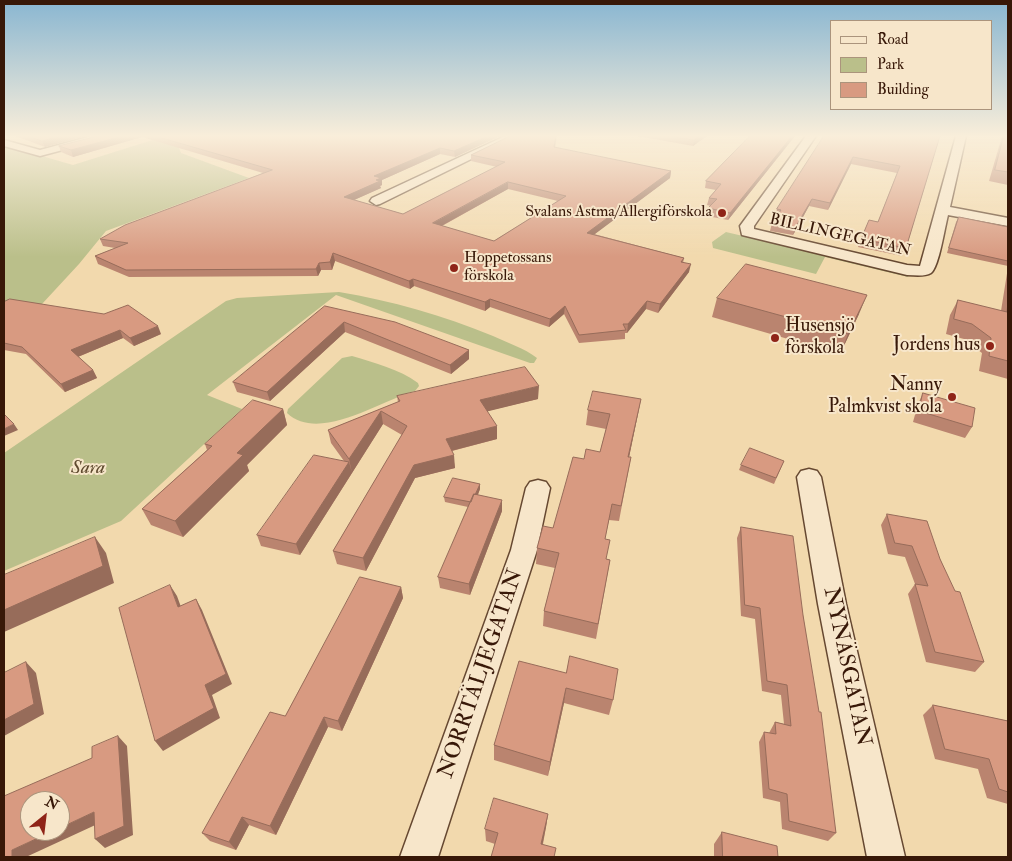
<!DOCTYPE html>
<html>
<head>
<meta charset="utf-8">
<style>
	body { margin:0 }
	#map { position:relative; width:1012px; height:861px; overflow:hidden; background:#f2d9ad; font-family:"IM FELL Double Pica",serif }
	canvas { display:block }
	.frame { position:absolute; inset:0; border:5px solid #381808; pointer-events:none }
	.legend { position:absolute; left:830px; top:20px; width:162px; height:90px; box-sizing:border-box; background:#f7e6ca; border:1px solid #ab947c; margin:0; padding:6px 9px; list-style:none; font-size:15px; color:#381808 }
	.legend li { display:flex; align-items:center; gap:10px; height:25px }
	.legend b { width:25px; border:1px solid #ab947c }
	.north { position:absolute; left:20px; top:791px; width:50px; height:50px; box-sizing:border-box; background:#f7e6ca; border:1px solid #ab947c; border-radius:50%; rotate:29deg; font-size:14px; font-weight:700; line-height:20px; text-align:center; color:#381808 }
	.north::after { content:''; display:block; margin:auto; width:18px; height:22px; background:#8f2418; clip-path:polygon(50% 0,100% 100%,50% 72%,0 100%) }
</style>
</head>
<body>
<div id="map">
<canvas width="1012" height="861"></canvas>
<div class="frame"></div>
<ul class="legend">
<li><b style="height:6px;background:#f7e6ca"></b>Road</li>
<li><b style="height:14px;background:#babf8a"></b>Park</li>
<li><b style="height:14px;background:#d89a81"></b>Building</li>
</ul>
<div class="north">N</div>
</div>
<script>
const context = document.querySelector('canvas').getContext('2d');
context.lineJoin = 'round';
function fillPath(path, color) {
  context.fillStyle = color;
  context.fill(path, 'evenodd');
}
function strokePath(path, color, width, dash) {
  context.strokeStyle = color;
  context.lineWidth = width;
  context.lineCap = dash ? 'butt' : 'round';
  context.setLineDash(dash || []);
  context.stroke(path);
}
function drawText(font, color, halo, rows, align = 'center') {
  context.font = font + ' "IM FELL Double Pica",serif';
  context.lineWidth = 4;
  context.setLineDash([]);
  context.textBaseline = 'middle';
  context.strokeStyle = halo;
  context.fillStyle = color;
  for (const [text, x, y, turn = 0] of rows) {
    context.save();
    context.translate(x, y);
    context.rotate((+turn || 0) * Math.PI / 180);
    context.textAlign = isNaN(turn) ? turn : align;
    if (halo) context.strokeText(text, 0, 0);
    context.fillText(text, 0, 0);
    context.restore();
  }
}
fillPath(new Path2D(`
	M165 136 178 145 181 153 249 178 106 231 79 264 42 304H4V145L73 165Z
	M726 232 909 275 908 277 825 257 816 274 713 248 712 242Z
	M339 292C392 301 442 315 493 336 508 343 524 348 537 358L534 363H530L336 295 207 395 242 409 121 521 4 571V453L226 301 237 298Z
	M352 356C375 363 399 369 418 383L419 386 415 391C380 401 319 443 287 413L288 409 342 358Z`), '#babf8a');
const street = new Path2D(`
	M92 136H109L108 138 40 156 4 146V140L40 150Z
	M505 136H518L380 204 376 205 370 201 372 198Z
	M806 136H816L754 226V229L907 265 920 266 956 136H966L950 207 1008 218V226L948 215C945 226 939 267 931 273 924 277 915 275 907 275L742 235 740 226Z
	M809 469 817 471 821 477 846 604 905 857H867L818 604 797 477 801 471Z
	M538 480 546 482 550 488 537 550 438 857H400L511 550 526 488 530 482Z`);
strokePath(street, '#664831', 3);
fillPath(street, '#f7e6ca');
fillPath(new Path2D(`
	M15 136H85L45 147Z
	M98 136H500L455 157 440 154 382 180V185L380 186 381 188 354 200 403 214 497 167 471 161V155L510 136H557L555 148 671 171 670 178 594 234 684 258 683 263 689 272 658 313 646 309 627 333H625V339L579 343 564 314 549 327 490 307 485 311 414 286 410 289 335 261 332 270H321L318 276 129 277 98 264 95 256 115 248 103 246 100 239 263 173 142 137 73 157 61 152 59 146ZM508 189 558 201 494 241 442 226Z
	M637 136H707L693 146Z
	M750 136H795L728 220 707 216 708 208 711 206 707 205 709 198 716 190 705 188 706 181Z
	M824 136H940L906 248 902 256 858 247 869 220 878 222 897 173 851 164 828 210 809 206 793 235 770 231 772 223 776 217H775L777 209Z
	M1002 136H1008V185L989 181Z
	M959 217 1008 227V266L947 253 956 222Z
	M1008 267V379L979 371 982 353 964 339 946 334 950 315 958 300 1001 311Z
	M717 298 859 314 840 354 712 317Z
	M4 302 161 334 134 346 123 338 78 357 93 370 97 378 65 392 26 354 4 350Z
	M325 306 469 350V359L451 374 345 332 270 401 237 392 233 382Z
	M923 393 972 427 965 438 913 422 918 404Z
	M397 396 538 399 487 411 497 439 452 451 455 468 415 478 366 571 337 564 333 551 402 435 383 424 352 473V472V473L300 555 261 546 257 535 344 461 331 443 328 430 398 402Z
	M641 399 629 457H631L619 521 609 520 605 539 606 559 610 560 596 639 543 626 544 611 555 568 536 564 537 548 553 528 584 459 600 452 606 429 586 425 588 410Z
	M283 409 287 425 247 465 249 471 183 537 151 525 142 509 207 450 205 444Z
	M784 461 774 484 739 470 741 465Z
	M480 484V489L478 495 502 511 470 595 440 588 438 577 468 507 445 502 444 497Z
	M887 514 940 559 984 662 975 672 926 662 908 594 915 584 905 557 888 554 881 525Z
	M741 527 803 615 836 833 828 841 782 829 780 802 763 798 759 742 764 732 769 733 775 722 784 724 781 695 762 691 755 619 741 616 737 538Z
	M401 587 403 598 342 731 328 727 276 835 249 825 236 850 210 841 202 833 285 716Z
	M519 661 613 700 609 715 564 703 548 776 494 760V745Z
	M933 705 1008 721V804L987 798 978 769 935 759 923 715Z
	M548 814 546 827 543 844H495L486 841 485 829Z
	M722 832 778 857H714V844Z`), '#ba846f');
fillPath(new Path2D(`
	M60 136H85L45 147 42 141Z
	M123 136H141L142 137 73 157 71 150Z
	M488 136H500L455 157 454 151Z
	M699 136H707L693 146 694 140Z
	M792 136H795L728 220 730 213Z
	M440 148V154L382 180V185L380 186 381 188 345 204 344 197 374 176Z
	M853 157 851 164 828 210 830 203Z
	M671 171 670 178 587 240V233Z
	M508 182V189L434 230 433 223Z
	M812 199 809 206 793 235 795 228Z
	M333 253 335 261 332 270 330 262Z
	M319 263 321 270 318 276 316 269Z
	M691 264 689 272 658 313 660 304Z
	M413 279 414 286 410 289 409 281Z
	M867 295 859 314 840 354 848 334Z
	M490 299V307L485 311V302Z
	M647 301 646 309 627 333 628 324Z
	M565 306 564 314 549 327 550 319Z
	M344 322 345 332 270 401 267 392Z
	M158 326 161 334 134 346 130 338Z
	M120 330 123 338 75 358 71 350Z
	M469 350V359L451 374 450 365Z
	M93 370 97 378 65 392 61 384Z
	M539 386 538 399 481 413 480 400Z
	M641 399 638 414 626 472 628 457Z
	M283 409 287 425 247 465 249 471 183 537 175 521 237 453Z
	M381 411 383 424 352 473 349 459Z
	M14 424 18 430 4 436V429Z
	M497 426V439L447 452 446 439Z
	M454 455 455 468 415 478 366 571 363 558 414 465Z
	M349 462 352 473 300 555 296 544Z
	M480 484V489L472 508V503Z
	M502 500V511L470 595 469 584Z
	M95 537 106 553 114 583 4 632V610Z
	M170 585 177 596 185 618 178 607Z
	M401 587 403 598 342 731 338 721Z
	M196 599 202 610 232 684 212 695 220 718 163 751 155 741 205 685Z
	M26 662 36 673 44 714 4 736V720Z
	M566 688 564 703 548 776 550 762Z
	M324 717 328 727 276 835 270 826Z
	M118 736 127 746 133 835 105 848 95 839Z
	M94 812 104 821 26 857H12V850L53 831H60V828Z
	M548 814 546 827 540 856 541 844Z
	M242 817 249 825 236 850 229 842Z`), '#976c5a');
const building = new Path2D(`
	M29 136H60L42 141Z
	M98 136H123L71 150 59 146Z
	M155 136H488L454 151 440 148 374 176 381 178 376 180 380 181 344 197 403 214 505 162 471 155 510 136H556L554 147 671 171 587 233 684 258 681 262 691 264 660 304 647 301 628 324H623L626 330 579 335 565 306 550 319 490 299 485 302 413 279 409 281 333 253 330 262 319 263 316 269 126 270 95 256 128 243 100 239 125 225 272 170ZM508 182 566 196 494 241 433 223Z
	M671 136H699L694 140Z
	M750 136H792L730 213 708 208 717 199 709 198 721 184 706 181Z
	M824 136H940L906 248 861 239 869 220 878 222 900 166 853 157 830 203 812 199 795 228 772 223 781 210 777 209Z
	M1004 136H1008V172L995 170Z
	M959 217 1008 227V261L949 248Z
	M746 264 867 295 848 334 717 298Z
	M10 299 104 314 128 305 158 326 130 338 120 330 71 350 93 370 61 384 22 347 4 343V302Z
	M958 300 1007 312 1008 302V361L989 356 991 338 972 324 954 319Z
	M325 306 395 322 469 350 450 365 344 322 267 392 233 382Z
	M525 367 539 386 480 400 497 426 446 439 454 455 414 465 363 558 333 551 407 426 381 411 349 459 328 430 400 401 397 396Z
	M593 391 641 399 628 457H631L621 506 612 504 605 539 610 540 606 559 610 560 598 624 544 611 559 553 537 548 543 526 553 528 573 457 584 459 586 449 600 452 610 414 588 410Z
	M923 393 975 408 972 427 919 411Z
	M253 400 283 409 237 453 243 455 175 521 142 509 212 446 205 444Z
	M4 414 14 424 4 429Z
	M750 448 784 461 776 478 741 465Z
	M314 455 349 462 296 544 257 535Z
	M453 478 480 484 475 495 474 494 471 502 444 497Z
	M474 494 502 500 469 584 438 577Z
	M887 514 927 521 940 559 955 591 960 592 984 662 935 652 915 584 928 586 912 546 895 543Z
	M741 527 793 536 803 615 819 712H821L836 833 789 821 787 794 769 789 764 732 776 734 775 722 791 726 787 685 767 681 760 608 745 605Z
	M95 537 103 566 4 610V575Z
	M360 577 401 587 338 721 324 717 270 826 242 817 229 842 202 833 270 712 285 716Z
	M170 585 178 607 196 599 226 674 205 685 214 708 155 741 119 608Z
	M570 656 618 669 613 700 566 688 550 762 494 745 519 661 566 673Z
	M26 662 34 704 4 720V673Z
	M933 705 1008 721V792L999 789 989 759 945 749Z
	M118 736 124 826 95 839 94 812 60 828V801H30V831H53L12 850V857H4V796L92 758V747Z
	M494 798 548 814 541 844 556 848 554 857H491L498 833 485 829Z
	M722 832 777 846 778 857H723Z`);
fillPath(building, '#d89a81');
strokePath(building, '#976c5a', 1);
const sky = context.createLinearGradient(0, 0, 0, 257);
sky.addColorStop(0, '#89b6d1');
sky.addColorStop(0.53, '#f9eeda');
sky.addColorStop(1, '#f9eeda00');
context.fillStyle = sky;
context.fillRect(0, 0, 1012, 257);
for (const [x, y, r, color] of [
	[722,213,5,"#8f2418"],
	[454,268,5,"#8f2418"],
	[775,338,5,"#8f2418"],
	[990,346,5,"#8f2418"],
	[952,397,5,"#8f2418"]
]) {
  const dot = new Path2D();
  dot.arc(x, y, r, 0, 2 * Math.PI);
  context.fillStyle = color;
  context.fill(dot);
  strokePath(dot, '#f7e6ca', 2);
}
drawText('16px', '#381808', '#f7e6ca', [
	["Svalans Astma/Allergiförskola",712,213],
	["Hoppetossans",464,259,"left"],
	["förskola",464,277,"left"]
], 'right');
drawText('16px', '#381808', '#f7e6ca', [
	["BILLINGEGATAN",840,236,13]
]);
drawText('19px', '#381808', '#f7e6ca', [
	["Husensjö",785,327,"left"],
	["förskola",785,349,"left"],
	["Jordens hus",980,346],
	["Nanny",942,386],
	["Palmkvist skola",942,408]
], 'right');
drawText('italic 19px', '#5f4a2f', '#f7e6ca', [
	["Sara",88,469]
]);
drawText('22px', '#381808', '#f7e6ca', [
	["NYNÄSGATAN",846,667,78],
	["NORRTÄLJEGATAN",482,674,-71]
]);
</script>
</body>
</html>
